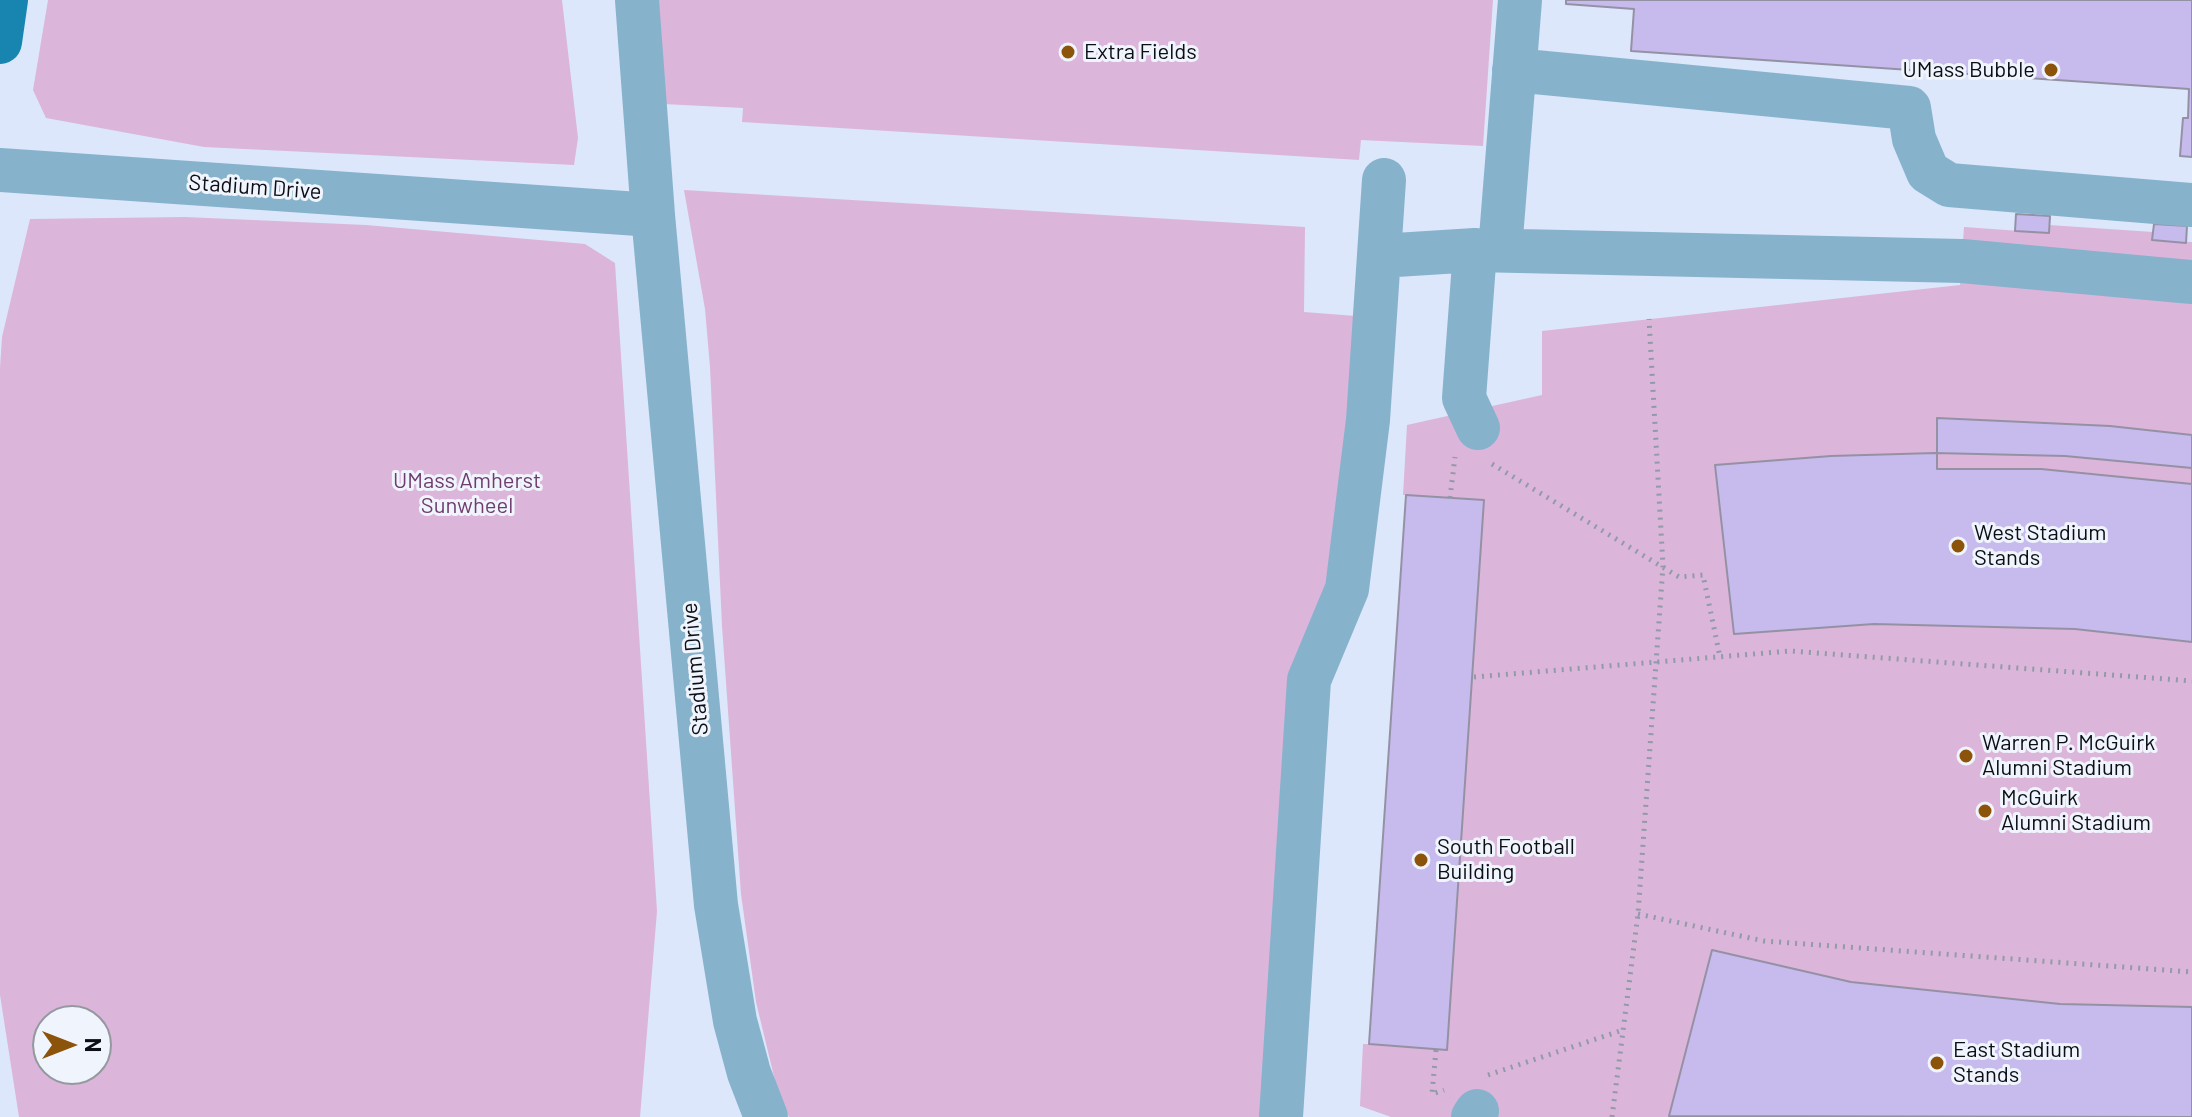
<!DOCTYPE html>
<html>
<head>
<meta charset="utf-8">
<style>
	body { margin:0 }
	#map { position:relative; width:2192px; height:1117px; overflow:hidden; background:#dce7fb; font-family:Barlow,sans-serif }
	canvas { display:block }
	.north { position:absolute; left:32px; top:1005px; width:80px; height:80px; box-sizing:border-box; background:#f0f4fc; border:2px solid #94989f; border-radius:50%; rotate:90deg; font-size:22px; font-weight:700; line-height:32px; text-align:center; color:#0b0e14 }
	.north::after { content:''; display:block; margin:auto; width:28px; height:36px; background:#8c530a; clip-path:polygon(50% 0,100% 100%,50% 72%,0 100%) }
</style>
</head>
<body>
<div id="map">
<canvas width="2192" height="1117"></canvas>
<div class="north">N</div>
</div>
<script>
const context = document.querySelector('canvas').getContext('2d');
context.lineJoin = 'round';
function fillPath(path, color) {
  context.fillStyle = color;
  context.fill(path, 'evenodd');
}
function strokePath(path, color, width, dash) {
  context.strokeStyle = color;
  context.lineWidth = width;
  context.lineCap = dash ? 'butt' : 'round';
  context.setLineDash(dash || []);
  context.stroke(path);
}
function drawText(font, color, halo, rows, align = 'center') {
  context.font = font + ' Barlow,sans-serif';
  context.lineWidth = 6;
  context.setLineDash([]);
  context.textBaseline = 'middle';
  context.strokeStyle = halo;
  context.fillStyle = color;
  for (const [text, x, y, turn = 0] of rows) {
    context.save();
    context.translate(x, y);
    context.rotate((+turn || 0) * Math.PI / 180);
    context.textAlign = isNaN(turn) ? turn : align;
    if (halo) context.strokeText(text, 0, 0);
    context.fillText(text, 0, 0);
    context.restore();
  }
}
fillPath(new Path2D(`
	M48 0H562L578 138 574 165 204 147 46 118 33 90Z
	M650 0H1493L1483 146 1361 140 1359 160 742 122 743 108 643 103Z
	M684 190 1305 227 1304 312 1356 316 1349 490 1267 1117H789L778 1093 756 1002 741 894 722 626 710 367 705 309Z
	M185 217 366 225 585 244 615 263 657 911 640 1117H19L0 995V368L2 337 30 219ZM48 1021H96V1069H48Z
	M2049 225 2153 232V240L2192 242V1117H1391L1360 1106 1363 1044H1369L1406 495H1403L1407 425 1542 395V331L1960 285 1964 227 2048 233Z`), '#dcb5da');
const building = new Path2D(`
	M1566 0H2192V157L2180 156 2183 118H2188L2189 89 1631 51 1634 9 1566 4Z
	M2016 214 2050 216 2049 233 2015 231Z
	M2154 224 2187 226 2186 243 2152 240Z
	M1937 418 2110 426 2192 435V484L2041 469H1937Z
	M1935 453 2065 456 2192 468V642L2075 629 1874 624 1734 634 1715 465 1831 456Z
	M1406 495 1484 500 1447 1050 1369 1044Z
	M1712 950 1851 982 2060 1004 2192 1007V1117L1669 1116Z`);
fillPath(building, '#c7bbee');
strokePath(building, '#9591a5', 2);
strokePath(new Path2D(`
	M1492 464 1679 577 1703 575 1720 657
	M1450 498 1455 457
	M1474 677 1790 651 2192 681
	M1638 914 1764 941 2192 972
	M1436 1050 1432 1094 1444 1090
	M1488 1075 1623 1030
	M1612 1117 1638 914 1663 566 1649 319`), '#929aa9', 5, [2, 6]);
strokePath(new Path2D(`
	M637 0 653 215
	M1514 70 1909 108 1914 139 1928 172 1949 185 2192 205
	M0 170 653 215 716 905 735 1021 749 1073 766 1117
	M1475 250 1464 398 1478 428
	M1500 250 1520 0
	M1380 256 1475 250 1962 261 2192 282
	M1281 1117 1309 680 1347 589 1368 420 1384 180
	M1473 1117 1477 1111`), '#86b3cb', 44);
strokePath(new Path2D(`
	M0 42 6 0`), '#1785b0', 44);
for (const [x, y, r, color] of [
	[1068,52,8,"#8c530a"],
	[2051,70,8,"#8c530a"],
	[1958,546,8,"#8c530a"],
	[1966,756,8,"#8c530a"],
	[1985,811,8,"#8c530a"],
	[1421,860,8,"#8c530a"],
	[1937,1063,8,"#8c530a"]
]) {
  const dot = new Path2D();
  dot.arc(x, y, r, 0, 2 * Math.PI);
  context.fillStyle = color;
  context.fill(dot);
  strokePath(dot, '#f0f4fc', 3);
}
drawText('22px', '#0b0e14', '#f0f4fc', [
	["Extra Fields",1084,52],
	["UMass Bubble",2035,70,"right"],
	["West Stadium",1974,533],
	["Stands",1974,558],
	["Warren P. McGuirk",1982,743],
	["Alumni Stadium",1982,768],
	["McGuirk",2001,798],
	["Alumni Stadium",2001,823],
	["South Football",1437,847],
	["Building",1437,872],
	["East Stadium",1953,1050],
	["Stands",1953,1075]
], 'left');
drawText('22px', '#0b0e14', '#f0f4fc', [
	["Stadium Drive",255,187,4],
	["Stadium Drive",695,669,-95]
]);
drawText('22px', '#6f3c6f', '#f0f4fc', [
	["UMass Amherst",467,481],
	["Sunwheel",467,506]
]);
</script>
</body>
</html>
